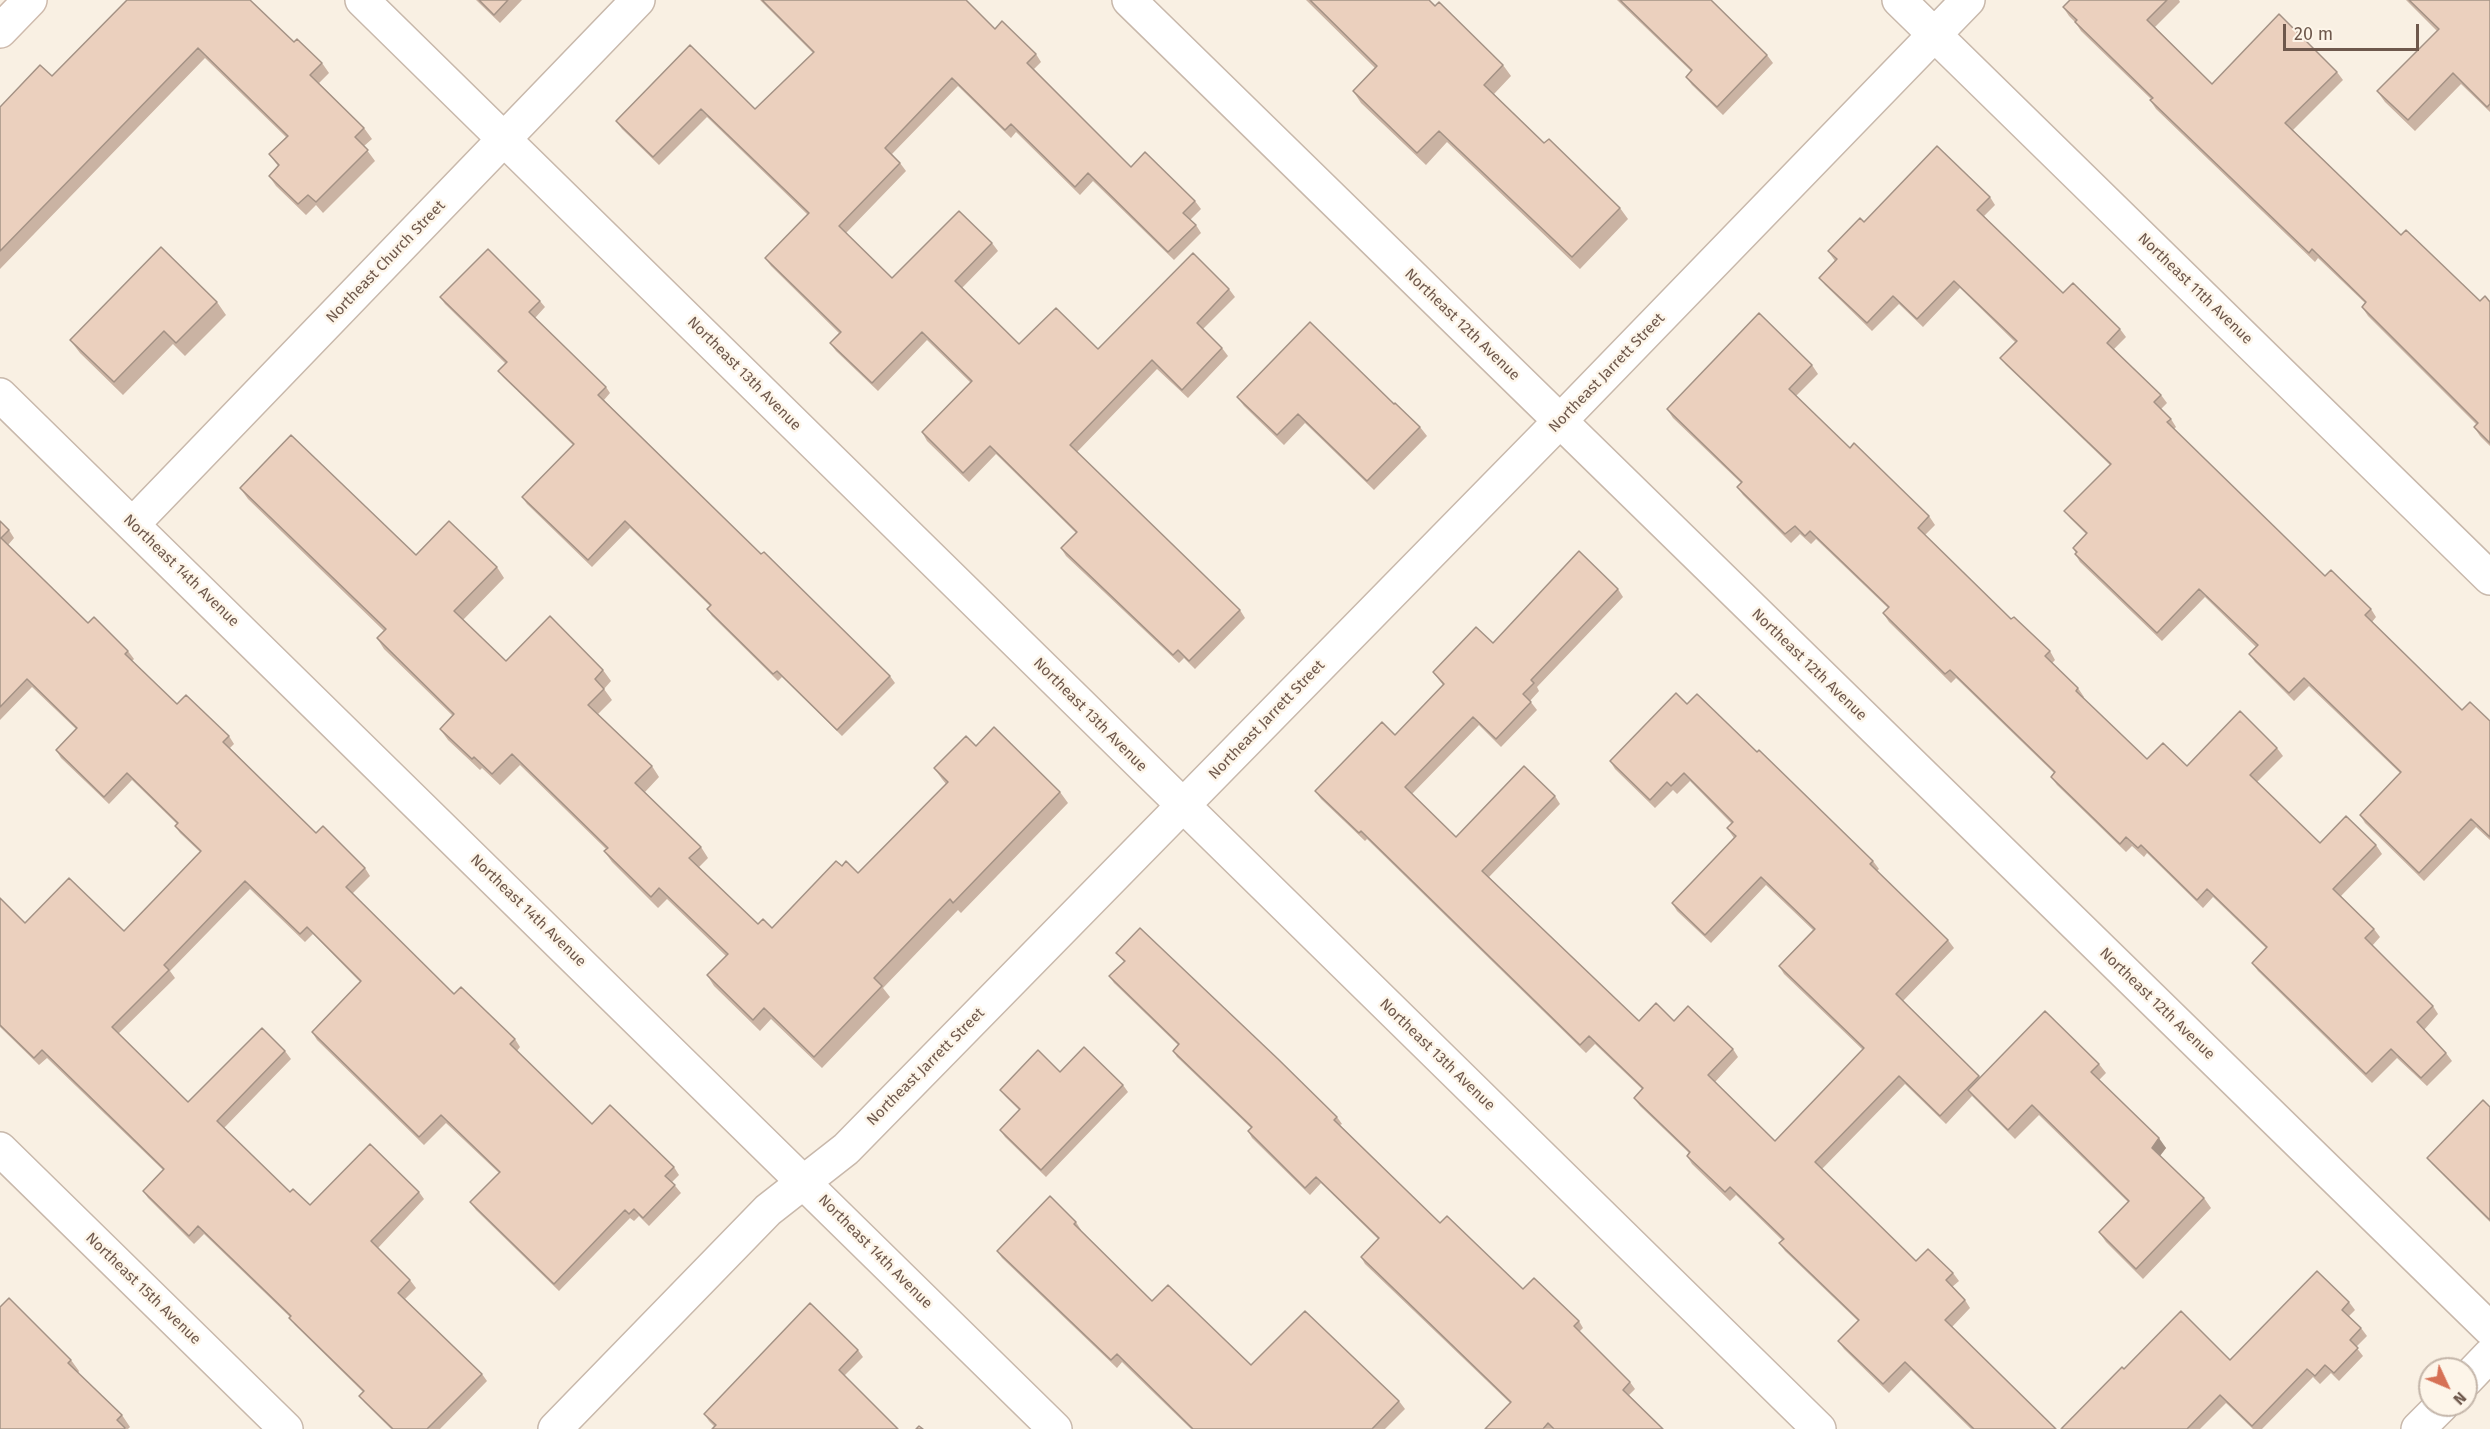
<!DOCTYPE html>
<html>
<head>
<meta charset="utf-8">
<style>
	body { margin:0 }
	#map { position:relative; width:2490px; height:1429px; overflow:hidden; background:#f9f0e3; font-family:"Fira Sans",sans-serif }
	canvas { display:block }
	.north { position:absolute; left:2418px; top:1357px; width:60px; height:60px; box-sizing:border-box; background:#fdf5e9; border:2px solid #c4b6aa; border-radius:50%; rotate:134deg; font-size:16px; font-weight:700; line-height:24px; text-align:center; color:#6e584c }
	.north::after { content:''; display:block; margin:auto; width:21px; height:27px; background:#d67156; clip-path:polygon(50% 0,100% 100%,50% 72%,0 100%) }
	.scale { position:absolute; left:2283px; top:24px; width:136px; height:27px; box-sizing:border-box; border:3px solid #6e584c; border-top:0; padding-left:8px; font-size:18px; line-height:21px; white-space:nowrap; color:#6e584c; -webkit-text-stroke:4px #fdf5e9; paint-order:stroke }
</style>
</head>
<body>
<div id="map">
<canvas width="2490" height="1429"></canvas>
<div class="north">N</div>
<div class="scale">20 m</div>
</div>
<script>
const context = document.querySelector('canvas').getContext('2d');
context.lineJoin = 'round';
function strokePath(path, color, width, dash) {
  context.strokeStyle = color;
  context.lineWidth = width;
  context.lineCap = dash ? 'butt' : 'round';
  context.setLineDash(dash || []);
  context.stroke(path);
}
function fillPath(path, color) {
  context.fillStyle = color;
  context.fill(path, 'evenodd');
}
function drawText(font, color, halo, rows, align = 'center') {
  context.font = font + ' "Fira Sans",sans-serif';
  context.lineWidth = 5;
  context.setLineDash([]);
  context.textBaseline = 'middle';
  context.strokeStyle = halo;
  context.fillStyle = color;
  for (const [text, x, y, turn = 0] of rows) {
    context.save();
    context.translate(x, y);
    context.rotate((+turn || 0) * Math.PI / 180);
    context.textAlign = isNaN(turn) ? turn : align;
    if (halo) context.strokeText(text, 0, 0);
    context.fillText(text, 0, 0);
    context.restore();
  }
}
const minor = new Path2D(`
	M362 0 1819 1429
	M1129 0 2490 1329
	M1899 0 2490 578
	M0 395 1055 1429
	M133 524 638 0
	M555 1429 768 1210 846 1149 1560 421 1968 0`);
const tertiary = new Path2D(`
	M0 1149 286 1429
	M2466 1380 2490 1355
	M2418 1429 2442 1405`);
const secondary = new Path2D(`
	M0 31 30 0`);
strokePath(minor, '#c8b8ab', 36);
strokePath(tertiary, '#c8b8ab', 36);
strokePath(secondary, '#cebaac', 36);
strokePath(minor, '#fff', 33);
strokePath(tertiary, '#fff', 33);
strokePath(secondary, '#fff', 33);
fillPath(new Path2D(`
	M127 0 294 42 322 63 329 73 319 83 364 128 372 139 364 146 375 161 323 213 316 205 306 215 276 186 269 176 278 166 269 154 286 137 205 58 0 269V107L52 76Z
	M476 0H522L500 23Z
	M760 0H966L995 29 1036 54 1041 62 1034 69 1131 167 1195 201 1201 209 1190 220 1196 225 1201 233 1174 260 1093 181 1080 195 1016 132 1011 138 958 86 892 154 900 163 906 171 846 233 892 278 992 243 998 251 962 288 1019 344 1098 349 1229 289 1235 297 1203 329 1222 348 1228 356 1188 398 1157 369 1077 452 1240 610 1245 618 1195 669 1184 658 1179 663 1066 556 1061 548 1076 533 996 454 969 482 927 441 922 432 971 383 927 340 878 391 836 351 830 343 839 333 771 266 765 258 808 215 707 117 659 165 622 129 616 121 690 45 755 109 813 53Z
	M1306 0H1429L1503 65 1511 76 1494 94 1544 143 1620 208 1628 219 1580 269 1447 142 1426 165 1361 103 1353 91 1375 68Z
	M1617 0H1711L1767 55 1773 63 1723 115 1692 85 1686 77 1691 71Z
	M2070 0H2179L2180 2 2155 27 2212 84 2337 72 2343 80 2293 130 2401 235 2480 301 2490 302V446L2480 436 2474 427 2477 425 2368 316 2362 307 2365 303 2318 258 2315 262 2156 109 2150 100 2151 99 2081 31 2075 22 2069 16 2063 7Z
	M2406 0H2490V112L2461 84 2415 131 2385 102 2377 91 2437 31Z
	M1990 197 1995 205 1984 216 2063 293 2120 329 2126 337 2114 349 2161 395 2167 403 2161 409 2171 419 2176 427 2174 429 2325 576 2371 609 2376 617 2372 622 2462 710 2490 721V840L2476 827 2424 881 2365 823 2360 815 2400 773 2309 686 2294 701 2255 662 2249 654 2256 647 2205 597 2162 641 2080 562 2075 554 2076 553 2073 548 2086 534 2070 518 2064 511 2110 465 2006 365 2000 358 2015 342 1960 288 1923 327 1899 304 1872 331 1825 285 1819 278 1835 261 1828 251 1864 222Z
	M440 297 540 301 545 307 535 318 606 387 610 393 604 400 761 554 890 676 895 683 842 736 782 677 778 681 712 616 707 609 710 606 630 528 592 567 527 504 522 497 573 445 503 377 498 371 506 364 445 304Z
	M217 302 226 315 185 356 173 344 123 395 80 353 70 340Z
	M1812 365 1818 374 1796 396 1850 448 1929 516 1935 525 1925 535 2011 619 2050 651 2055 660 2052 663 2078 688 2084 697 2083 698 2147 759 2187 766 2277 748 2283 756 2257 782 2320 843 2376 845 2382 854 2341 896 2374 929 2380 937 2372 946 2433 1006 2438 1014 2424 1030 2446 1053 2452 1061 2427 1086 2397 1058 2372 1083 2258 971 2252 963 2266 948 2213 897 2203 908 2147 853 2144 857 2132 846 2126 852 2057 785 2051 777 2054 773 1956 678 1951 683 1889 622 1883 613 1888 608 1816 539 1811 544 1800 534 1791 543 1743 495 1737 487 1741 483 1673 418 1667 409Z
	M1237 397 1394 404 1420 427 1427 436 1374 490 1305 423 1284 445 1244 406Z
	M240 488 416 555 497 567 504 578 463 620 506 661 603 670 611 681 604 689 612 700 598 714 652 766 659 777 645 792 701 847 708 858 699 867 758 924 772 928 842 866 858 873 946 784 942 779 934 768 976 746 1060 792 1068 803 961 913 958 910 883 988 890 997 822 1068 771 1019 760 1031 714 986 707 975 726 956 667 899 658 908 612 862 604 851 606 849 520 765 500 785 482 768 480 770 448 740 440 729 453 716 384 649 377 638 384 631 248 499Z
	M0 521 9 530 14 538 8 545 88 623 128 651 134 659 132 661 177 704 229 736 234 744 230 748 316 833 365 868 370 876 352 894 454 994 515 1039 520 1047 517 1051 592 1124 674 1167 679 1175 672 1182 681 1193 649 1226 639 1216 634 1221 630 1218 559 1291 476 1210 470 1202 499 1173 446 1123 424 1145 317 1040 312 1032 360 982 313 934 305 942 250 889 170 971 175 978 118 1034 188 1102 285 1051 291 1059 224 1128 290 1192 310 1205 419 1192 424 1199 378 1248 410 1280 416 1288 405 1299 482 1374 487 1381 440 1429H391L365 1403 359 1396 363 1392 295 1325 289 1318 290 1317 204 1234 194 1244 148 1198 143 1191 163 1170 47 1058 39 1065 0 1027V898L25 923 124 931 200 852 180 833 175 826 177 824 132 780 109 804 61 758 56 750 76 729 32 687 0 720Z
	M1618 589 1623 597 1537 687 1539 691 1530 701 1537 710 1501 747 1479 725 1412 794 1456 837 1555 796 1560 804 1489 877 1639 1021H1674L1733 1049 1738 1057 1715 1082 1775 1141 1863 1050 1784 974 1779 966 1813 930 1766 885 1711 943 1677 911 1672 903 1734 838 1727 828 1732 824 1690 781 1677 794 1673 790 1655 808 1615 769 1610 761 1687 704 1757 752 1873 861 1879 869 1877 871 1948 940 1954 948 1903 1001 1980 1077 2099 1064 2106 1073 2099 1080 2166 1148 2160 1156 2204 1198 2211 1208 2143 1279 2106 1242 2099 1232 2128 1202 2039 1115 2015 1139 1972 1096 1946 1124 1905 1084 1822 1169 1916 1261 1953 1273 1959 1281 1952 1287 1965 1300 1970 1308 1952 1327 2056 1429H1971L1911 1370 1889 1393 1844 1349 1838 1341 1858 1321 1785 1251 1779 1243 1782 1240 1736 1195 1730 1201 1692 1164 1687 1156 1689 1153 1640 1106 1634 1098 1642 1089 1595 1044 1586 1053 1367 839 1365 841 1321 799 1315 791 1395 735 1443 685 1433 672 1493 643Z
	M1116 953 1337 1117 1342 1124 1340 1125 1440 1223 1523 1289 1579 1321 1583 1328 1579 1332 1630 1382 1635 1389 1629 1395 1663 1429H1485L1510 1403 1365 1264 1361 1257 1378 1239 1321 1183 1310 1195 1252 1138 1248 1131 1251 1128 1177 1057 1173 1051 1178 1045 1114 983 1109 976 1124 962Z
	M1060 1072 1123 1085 1128 1092 1046 1177 1005 1137 1000 1130 1019 1110 1005 1096 1000 1090Z
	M2490 1107V1222L2432 1164 2427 1158Z
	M1076 1222 1081 1230 1080 1231 1152 1301 1251 1365 1399 1401 1405 1409 1385 1429H1191L1122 1362 1117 1368 1002 1258 997 1251Z
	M2349 1302 2355 1310 2349 1316 2361 1328 2367 1336 2356 1347 2363 1356 2339 1381 2331 1373 2320 1384 2313 1377 2262 1429H2253L2226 1403 2200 1429H2061L2124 1369 2230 1360Z
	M858 1350 863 1357 845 1375 715 1427 709 1421 704 1414Z
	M71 1360 79 1371 78 1373 122 1415 130 1427 128 1429H0Z`), '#cab3a3');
fillPath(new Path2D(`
	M2159 1138 2166 1148 2159 1157 2152 1148Z`), '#a49285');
const building = new Path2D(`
	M127 0H250L294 42 297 39 322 63 310 75 364 128 355 137 368 150 316 202 308 195 298 204 269 176 279 165 269 154 288 136 198 48 0 251V107L40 65 52 76Z
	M479 0H508L494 15Z
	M762 0H966L995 29 1002 21 1036 54 1027 63 1131 167 1145 152 1195 201 1183 213 1196 225 1168 252 1088 173 1075 187 1011 124 1005 130 952 78 885 148 900 163 839 226 892 278 959 211 992 243 955 281 1019 344 1056 308 1098 349 1193 253 1229 289 1197 323 1222 348 1182 390 1152 360 1070 445 1240 610 1189 661 1178 650 1173 655 1061 548 1077 532 990 446 963 473 922 432 972 381 922 332 872 383 830 343 841 332 765 258 809 213 701 109 653 157 616 121 690 45 755 109 814 52Z
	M1310 0H1429L1435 6 1439 2 1503 65 1484 85 1544 143 1549 139 1620 208 1572 257 1439 131 1417 153 1353 91 1377 66Z
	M1620 0H1711L1767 55 1717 107 1686 77 1692 70Z
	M2070 0H2167L2147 20 2212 84 2279 14 2337 72 2285 123 2401 235 2406 230 2480 301 2485 296 2490 302V443L2474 427 2478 423 2362 307 2366 302 2312 249 2309 253 2150 100 2153 98 2075 22 2077 20 2063 7Z
	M2409 0H2490V104L2487 107 2453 73 2408 120 2377 91 2439 29Z
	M1937 146 1990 197 1977 210 2063 293 2073 283 2120 329 2107 343 2161 395 2154 402 2171 419 2167 422 2325 576 2331 570 2371 609 2365 615 2462 710 2470 702 2490 721V837L2471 819 2419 873 2360 815 2401 772 2304 678 2289 693 2249 654 2258 645 2199 589 2157 633 2075 554 2077 552 2073 548 2087 533 2064 511 2111 464 2000 358 2017 341 1954 281 1917 319 1893 296 1867 323 1819 278 1837 259 1828 251 1860 218 1864 222Z
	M161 247 217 302 176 343 164 331 114 382 70 340Z
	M488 249 540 301 529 312 606 387 598 395 761 554 764 552 890 676 837 730 777 671 773 674 707 609 711 605 625 521 588 560 522 497 574 444 498 371 507 362 440 297Z
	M1759 313 1812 365 1789 389 1850 448 1854 443 1929 516 1918 528 2011 619 2014 617 2050 651 2045 656 2078 688 2076 691 2147 759 2163 743 2187 766 2240 711 2277 748 2250 775 2320 843 2346 816 2376 845 2333 889 2374 929 2365 938 2433 1006 2417 1022 2446 1053 2421 1078 2391 1049 2366 1074 2252 963 2267 947 2207 889 2197 900 2141 845 2138 848 2126 837 2120 844 2051 777 2055 772 1950 670 1945 674 1883 613 1889 607 1810 531 1805 536 1795 526 1785 534 1737 487 1742 482 1667 409Z
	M1310 322 1394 404 1395 403 1420 427 1367 481 1298 414 1277 435 1237 397Z
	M291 435 416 555 449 521 497 567 454 611 506 661 550 616 603 670 595 679 604 689 588 705 652 766 635 783 701 847 689 858 758 924 763 919 772 928 836 861 842 866 846 861 858 873 948 782 934 768 966 736 976 746 994 727 1060 792 953 903 950 899 874 978 882 986 814 1057 764 1008 753 1020 707 975 728 954 659 888 651 897 604 851 608 848 512 754 492 774 474 757 472 759 440 729 454 714 377 638 386 629 240 488Z
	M0 521 9 530 1 538 88 623 94 617 128 651 125 654 177 704 186 695 229 736 223 742 316 833 323 826 365 868 346 887 454 994 461 987 515 1039 510 1044 592 1124 610 1105 674 1167 665 1176 675 1185 643 1218 634 1209 629 1214 625 1210 554 1284 470 1202 500 1172 441 1115 419 1137 312 1032 361 981 307 927 300 934 245 881 164 965 169 970 112 1027 188 1102 262 1028 285 1051 217 1121 290 1192 293 1189 310 1205 370 1144 419 1192 371 1241 410 1280 398 1293 482 1374 427 1429H393L359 1396 364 1391 289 1318 291 1316 198 1226 189 1236 143 1191 164 1169 42 1050 34 1058 0 1025V898L25 923 69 878 124 931 201 851 175 826 178 823 127 773 104 797 56 750 77 728 27 679 0 707Z
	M1579 551 1618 589 1531 680 1534 683 1523 694 1531 702 1496 739 1473 717 1405 787 1456 837 1524 766 1555 796 1482 871 1639 1021 1656 1003 1674 1021 1688 1006 1733 1049 1708 1075 1775 1141 1864 1048 1779 966 1815 929 1761 877 1705 935 1672 903 1736 836 1727 828 1733 822 1684 773 1671 786 1667 782 1650 800 1610 761 1676 693 1687 704 1697 694 1757 752 1759 750 1873 861 1870 864 1948 940 1896 994 1979 1076 1940 1116 1899 1076 1815 1162 1916 1261 1928 1249 1953 1273 1946 1280 1965 1300 1945 1320 2056 1429H1974L1905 1362 1883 1384 1838 1341 1859 1320 1779 1243 1784 1239 1730 1187 1725 1192 1687 1156 1690 1152 1634 1098 1643 1088 1589 1036 1580 1045 1361 831 1359 833 1315 791 1382 722 1395 735 1444 684 1433 672 1476 627 1493 643Z
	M1140 928 1278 1059 1337 1117 1334 1120 1440 1223 1447 1216 1523 1289 1534 1278 1579 1321 1574 1326 1630 1382 1623 1390 1663 1429H1554L1548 1423 1543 1429H1485L1511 1402 1361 1257 1379 1238 1316 1177 1305 1188 1248 1131 1252 1127 1173 1051 1179 1044 1109 976 1125 961 1116 953Z
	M2045 1011 2099 1064 2091 1072 2159 1138 2152 1148 2204 1198 2136 1269 2099 1232 2129 1201 2032 1105 2008 1130 1968 1090Z
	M1084 1047 1123 1085 1041 1170 1000 1130 1020 1109 1000 1090 1038 1050 1060 1072Z
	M2483 1100 2490 1107V1220L2427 1158Z
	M1050 1196 1076 1222 1074 1224 1152 1301 1168 1285 1251 1365 1305 1311 1399 1401 1372 1429H1193L1117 1354 1111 1360 997 1251Z
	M2317 1271 2349 1302 2342 1310 2361 1328 2350 1340 2358 1348 2334 1373 2325 1365 2315 1376 2307 1369 2252 1426 2220 1395 2187 1429H2061L2122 1367 2124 1369 2181 1311 2230 1360Z
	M9 1298 71 1360 68 1363 122 1415 117 1420 125 1428 124 1429H0V1307Z
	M810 1303 858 1350 839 1370 898 1429H712L716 1425 704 1414Z
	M919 1426 923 1429H916Z`);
fillPath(building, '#ebd0be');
strokePath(building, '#a49285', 1.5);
drawText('15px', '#6e584c', '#fdf5e9', [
	["Northeast Church Street",386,262,-46],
	["Northeast 11th Avenue",2195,289,44],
	["Northeast 12th Avenue",1462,325,44],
	["Northeast Jarrett Street",1607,373,-46],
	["Northeast 13th Avenue",744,374,45],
	["Northeast 14th Avenue",181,571,44],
	["Northeast 12th Avenue",1809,665,44],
	["Northeast 13th Avenue",1090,715,45],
	["Northeast Jarrett Street",1267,720,-46],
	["Northeast 14th Avenue",528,911,44],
	["Northeast 12th Avenue",2157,1004,44],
	["Northeast 13th Avenue",1437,1055,44],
	["Northeast Jarrett Street",926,1067,-45],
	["Northeast 14th Avenue",875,1252,45],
	["Northeast 15th Avenue",143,1289,44]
]);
</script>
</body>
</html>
